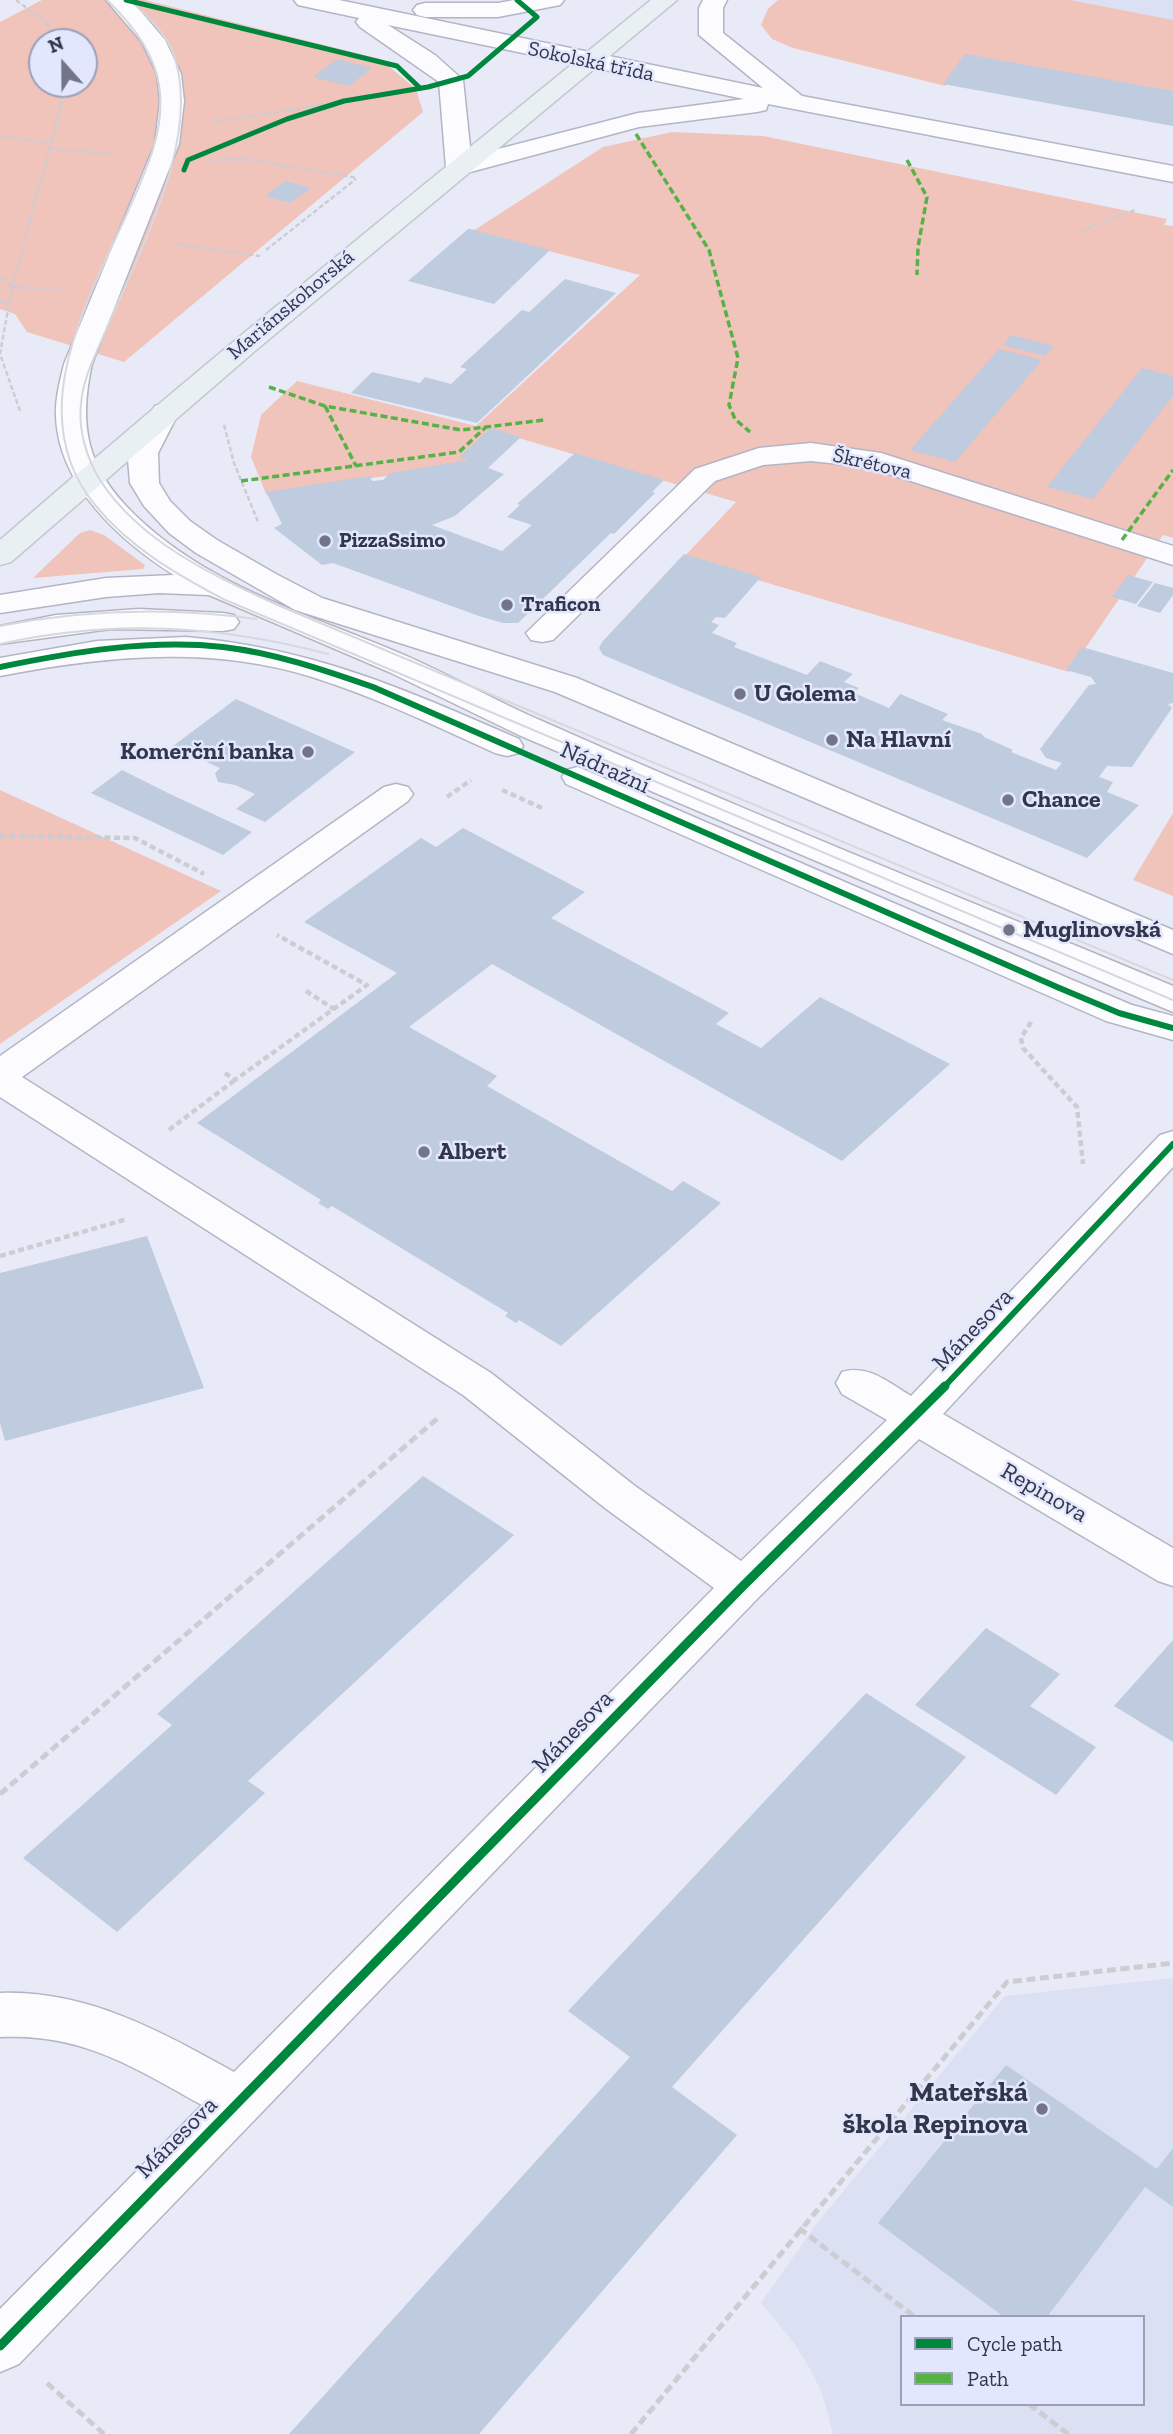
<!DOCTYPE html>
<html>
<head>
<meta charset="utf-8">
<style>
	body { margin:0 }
	#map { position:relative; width:1173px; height:2434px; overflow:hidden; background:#e8ebf7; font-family:"Zilla Slab",serif }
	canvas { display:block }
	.legend { position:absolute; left:900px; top:2315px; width:245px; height:91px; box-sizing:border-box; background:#e2e7fd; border:2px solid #9ca0b6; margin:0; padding:9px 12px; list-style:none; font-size:21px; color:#32364b }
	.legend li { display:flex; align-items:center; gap:14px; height:35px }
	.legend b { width:35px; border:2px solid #9ca0b6 }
	.north { position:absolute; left:28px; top:28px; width:70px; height:70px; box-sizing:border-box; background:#e2e7fd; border:2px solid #9ca0b6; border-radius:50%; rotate:339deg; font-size:19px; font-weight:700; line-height:28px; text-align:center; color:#32364b }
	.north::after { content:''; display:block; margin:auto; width:24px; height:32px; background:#727587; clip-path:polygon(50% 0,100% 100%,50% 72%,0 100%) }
</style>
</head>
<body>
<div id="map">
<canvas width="1173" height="2434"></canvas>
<ul class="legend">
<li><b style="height:9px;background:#00873e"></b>Cycle path</li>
<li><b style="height:9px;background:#56b247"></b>Path</li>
</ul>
<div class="north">N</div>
</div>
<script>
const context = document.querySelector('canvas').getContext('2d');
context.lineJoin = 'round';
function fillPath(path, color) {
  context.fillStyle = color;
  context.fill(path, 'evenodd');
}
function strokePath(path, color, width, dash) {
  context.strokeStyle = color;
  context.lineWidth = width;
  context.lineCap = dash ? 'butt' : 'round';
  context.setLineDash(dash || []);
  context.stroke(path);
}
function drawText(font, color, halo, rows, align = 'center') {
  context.font = font + ' "Zilla Slab",serif';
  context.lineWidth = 5;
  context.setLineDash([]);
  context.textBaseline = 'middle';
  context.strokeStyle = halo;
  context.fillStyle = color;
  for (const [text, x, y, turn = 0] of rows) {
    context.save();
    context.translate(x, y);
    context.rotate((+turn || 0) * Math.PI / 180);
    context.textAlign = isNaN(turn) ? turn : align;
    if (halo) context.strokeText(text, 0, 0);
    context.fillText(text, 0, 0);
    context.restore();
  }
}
fillPath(new Path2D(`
	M1071 0H1173V20Z
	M1173 1978V2434H833L822 2393 809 2367 794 2343 761 2303 817 2223 1005 1996ZM902 2317H1143V2404H902Z`), '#dce0f3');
fillPath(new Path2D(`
	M42 0H145L380 59 416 89 423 112 124 362 27 332 15 314 0 309V22ZM42 42H84V84H42Z
	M778 0H1071L1173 20V92L968 57 945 86 793 48 772 39 761 25 768 9Z
	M672 132 763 136 1167 219 1164 225 1173 226V538L1163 535 1069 672 683 558 736 502 498 432 472 463 266 494 251 457 261 415 297 381 476 426 640 275 473 231 603 147Z
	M90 530 104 535 145 565 143 569 33 578 80 533Z
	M0 790 221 891 0 1044Z
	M1173 813V896L1133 880Z`), '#f0c3bb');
fillPath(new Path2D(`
	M965 54 1173 91V126L943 84Z
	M337 59 372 68 349 86 313 77Z
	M285 181 311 188 290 203 265 196Z
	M468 229H470L550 250 494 304 408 281Z
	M565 279 616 293 477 423 351 393 372 372 420 383 425 377 451 384 467 369 460 367 522 310 529 312Z
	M1011 335 1054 346 1045 356 1003 345Z
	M999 349 1042 360 955 462 910 450Z
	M1142 368 1173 376V396L1093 499 1047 487Z
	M491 428 521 437 488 468 504 474 455 516 432 525 502 551 532 525 507 517 520 505 517 504 575 453 664 480 652 492 655 493 614 534 611 533 518 623H503L479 616 333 563 322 565 274 528 282 524 266 492 370 476 372 481 383 480 390 473 469 460 459 457Z
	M684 554 761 577 725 618 716 617 711 622 719 625 712 633 737 643 734 647 807 675 820 661 853 674 844 682 859 688 854 693 889 708 900 694 948 714 942 720 982 734 984 737 1013 750 1011 752 1056 770 1062 763 1046 758 1040 749 1089 685 1096 684 1091 677 1066 670 1082 647 1173 673V703L1168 704 1172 708 1132 767 1107 766 1099 777 1113 782 1107 792 1139 805 1087 858 603 655 599 648 602 642Z
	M1128 575 1153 582 1136 604 1112 597Z
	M1155 583 1173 588V595L1160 613 1137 606Z
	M236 699 355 752 265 822 236 809 255 794 235 785 218 782 215 773 220 768 173 746Z
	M122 770 170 794 252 832 223 855 91 793Z
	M463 828 585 892 551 918 729 1013 716 1024 761 1048 820 997 950 1064 842 1161 492 964 409 1027 497 1076 487 1086 672 1191 683 1181 721 1203 561 1346 519 1320 516 1323 505 1316 508 1313 332 1206 328 1209 318 1203 321 1200 197 1123 397 973 304 922 421 838 436 847Z
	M147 1236 204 1388 5 1441 0 1423V1273Z
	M423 1476 514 1535 248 1781 265 1793 117 1932 23 1858 172 1725 157 1714Z
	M986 1628 1060 1674 1030 1706 1096 1747 1056 1795 915 1705Z
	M1173 1640V1742L1114 1706Z
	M866 1693 966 1757 672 2087 737 2135 479 2434H289L630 2057 568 2011Z
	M1006 2065 1157 2169 1173 2148V2207L1145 2187 1047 2317H1004L878 2223Z`), '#bfcbdf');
const minor = new Path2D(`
	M106 0H131L165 40 181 74 184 101 179 144 92 364C78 426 87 468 133 513 210 589 316 616 411 658 456 678 498 702 542 721 750 814 963 898 1173 986V1012L521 736 389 672 209 595 159 593 106 597 0 613V595L106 578 174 575C120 541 59 486 56 417 55 399 60 381 64 364L155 144 160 101 157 74 142 42Z
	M294 0H339L763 88 699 35V8L703 0H727L723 8V33L802 96 1173 166V182L768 104 766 110 757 112 639 127 459 175 450 172 446 167 439 82 360 27 356 22 359 18 298 5ZM388 25 744 99 638 113 471 156 463 80 435 55Z
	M514 0H564L560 5 498 17H425L417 15 413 10 417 5 425 3H498Z
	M165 403 175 406 179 412 158 453 159 483 170 501 190 521 217 540 276 574 322 598 577 678 1173 930V954L555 692 295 610 196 553 169 533 144 506 130 483 128 459 133 440 155 406Z
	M811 443 881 453 1173 546V565L867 467 811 461 763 465 715 481 553 640 542 642 531 640 526 633 695 469 759 448Z
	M139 609 223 613 234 615 239 622 234 629 223 631 111 629 0 644V626L56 615Z
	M186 637C313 648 404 689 519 739L523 746 519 753 507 756 495 753C435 726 376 697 312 677 209 645 104 656 0 676V658L97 641Z
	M578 767 1070 979 1132 1005 1173 1016V1040L1106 1021 566 784 562 777 566 770Z
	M396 784 408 787 413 794 408 801 22 1077 491 1373 635 1486 741 1561 887 1420 842 1394 836 1383 842 1372C868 1364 889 1383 911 1396L1160 1135 1173 1131V1167L943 1414 1173 1548V1586L1158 1581 919 1439 758 1598 19 2364 0 2372V2309L202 2105C133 2067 82 2033 0 2037V1993C87 1990 160 2031 234 2072L714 1588 605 1508 463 1395 0 1097V1056L384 787Z`);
const major = new Path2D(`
	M651 0H677L256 350 11 562 0 565V540C213 355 432 178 651 0Z`);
strokePath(minor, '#b3b5c4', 3);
strokePath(major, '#c6c8d1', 3);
strokePath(new Path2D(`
	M16 0 47 23 60 42
	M214 122 344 101
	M0 136 51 143
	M49 149 115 154
	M209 160 246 159 357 178
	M1081 231 1135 210
	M174 244 260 256
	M266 250 356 179
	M0 277 12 287 59 289
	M0 301 9 304
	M20 411 0 354 12 287 67 84
	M224 425 234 463 259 524`), '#cccdd3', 2.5, [5, 2.5]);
strokePath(new Path2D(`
	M502 790 542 808
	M447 797 471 780
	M0 836 135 838 204 874
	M306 991 334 1009
	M1031 1022 1021 1038 1023 1048 1077 1107 1083 1164
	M225 1073 235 1080 367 985 277 935
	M169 1130 235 1080
	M0 1256 127 1219`), '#cccdd3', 4.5, [6, 3.5]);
strokePath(new Path2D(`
	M0 1794 438 1418
	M799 2228 915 2317
	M47 2383 104 2434
	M1029 2404 1068 2434
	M631 2434 1007 1982 1173 1963`), '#cccdd3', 5, [9, 4.5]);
fillPath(minor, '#fcfcfe');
fillPath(major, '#e8f0f4');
strokePath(new Path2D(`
	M107 0C131 23 154 51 159 85 166 127 147 169 130 207 89 299 20 413 95 505 129 547 176 574 223 599L1173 1000
	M130 0C146 15 165 32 173 53 204 136 138 253 106 330 96 354 83 378 81 404 78 430 87 459 100 480 139 541 212 575 275 604L1173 980
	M0 626C86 609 169 607 256 619
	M0 644C112 619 218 625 328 654`), '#d7d8dd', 2);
strokePath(new Path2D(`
	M636 134 709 250 738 358 729 405 735 419 750 432
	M907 160 927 197 918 247 917 275
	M269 387 325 406 461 430 544 420
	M325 406 356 466
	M241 481 459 452 486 427
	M1122 540 1173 470`), '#56b247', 3.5, [7, 3.5]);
strokePath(new Path2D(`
	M126 0 397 66 420 88
	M184 170 188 160 287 119 344 101 428 87 468 76 537 17 517 0`), '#00873e', 5);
strokePath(new Path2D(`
	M0 667C73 652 148 639 223 647 275 653 324 670 373 687L1057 987 1119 1013 1173 1028
	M943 1388 1173 1144`), '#00873e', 6);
strokePath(new Path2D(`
	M0 2346 743 1586 945 1386`), '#00873e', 9);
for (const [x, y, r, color] of [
	[325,541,7,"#727587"],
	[507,605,7,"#727587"],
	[740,694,7,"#727587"],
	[832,740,7,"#727587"],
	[308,752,7,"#727587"],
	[1008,800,7,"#727587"],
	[1009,930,7,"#727587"],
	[424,1152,7,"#727587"],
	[1042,2109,7,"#727587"]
]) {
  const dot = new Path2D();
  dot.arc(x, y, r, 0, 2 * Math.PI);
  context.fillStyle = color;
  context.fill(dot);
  strokePath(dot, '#e2e7fd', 2.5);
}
drawText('21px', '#32364b', '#e2e7fd', [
	["Sokolská třída",591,62,12],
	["Mariánskohorská",291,305,-40],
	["Škrétova",872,464,13]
]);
drawText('bold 21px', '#32364b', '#e2e7fd', [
	["PizzaSsimo",339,541],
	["Traficon",521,605]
], 'left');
drawText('bold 24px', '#32364b', '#e2e7fd', [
	["U Golema",754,694],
	["Na Hlavní",846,740],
	["Komerční banka",294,752,"right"],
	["Chance",1022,800],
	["Muglinovská",1023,930],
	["Albert",438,1152]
], 'left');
drawText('24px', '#32364b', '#e2e7fd', [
	["Nádražní",605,768,24],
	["Mánesova",973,1330,-46],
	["Repinova",1044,1493,30],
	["Mánesova",573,1732,-46],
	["Mánesova",177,2138,-45]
]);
drawText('bold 28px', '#32364b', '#e2e7fd', [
	["Mateřská",1028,2093],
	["škola Repinova",1028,2125]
], 'right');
</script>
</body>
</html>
